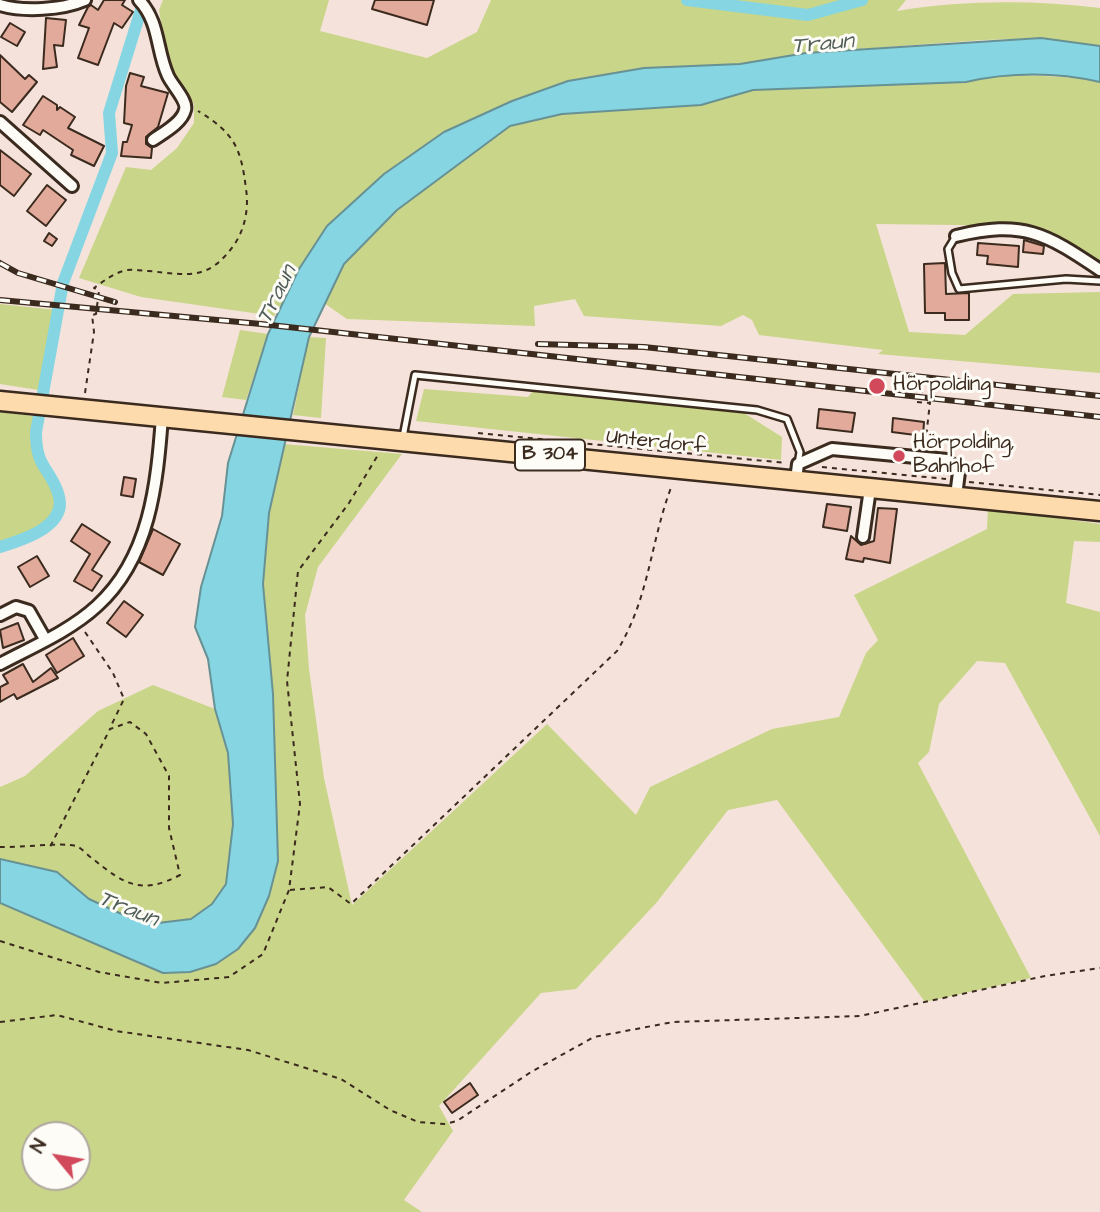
<!DOCTYPE html>
<html>
<head>
<meta charset="utf-8">
<style>
	body { margin:0 }
	#map { position:relative; width:1100px; height:1212px; overflow:hidden; background:#f5e3db; font-family:"Architects Daughter",sans-serif }
	canvas { display:block }
	.north { position:absolute; left:21px; top:1121px; width:70px; height:70px; box-sizing:border-box; background:#fdfcf7; border:2px solid #afa8a0; border-radius:50%; rotate:300deg; font-size:19px; font-weight:700; line-height:28px; text-align:center; color:#3b2a1e }
	.north::after { content:''; display:block; margin:auto; width:24px; height:32px; background:#d1495b; clip-path:polygon(50% 0,100% 100%,50% 72%,0 100%) }
</style>
</head>
<body>
<div id="map">
<canvas width="1100" height="1212"></canvas>
<div class="north">N</div>
</div>
<script>
const context = document.querySelector('canvas').getContext('2d');
context.lineJoin = 'round';
function fillPath(path, color) {
  context.fillStyle = color;
  context.fill(path, 'evenodd');
}
function strokePath(path, color, width, dash) {
  context.strokeStyle = color;
  context.lineWidth = width;
  context.lineCap = dash ? 'butt' : 'round';
  context.setLineDash(dash || []);
  context.stroke(path);
}
function drawText(font, color, halo, rows, align = 'center') {
  context.font = font + ' "Architects Daughter",sans-serif';
  context.lineWidth = 6;
  context.setLineDash([]);
  context.textBaseline = 'middle';
  context.strokeStyle = halo;
  context.fillStyle = color;
  for (const [text, x, y, turn = 0] of rows) {
    context.save();
    context.translate(x, y);
    context.rotate((+turn || 0) * Math.PI / 180);
    context.textAlign = isNaN(turn) ? turn : align;
    if (halo) context.strokeText(text, 0, 0);
    context.fillText(text, 0, 0);
    context.restore();
  }
}
fillPath(new Path2D(`
	M163 0H329L320 31 427 58 477 32 491 0H906L897 11C964 0 1033 0 1100 8V46L1041 38 983 40 806 53 740 64 644 68 568 81 444 132 384 175 327 226 274 316 141 297 79 278 126 167 151 170 177 148 194 123V104L177 82 167 60 159 10Z
	M1000 74 1083 78 1100 82V267L1034 226 876 224 909 332 965 335 1013 294 1100 292V373L878 354 883 350 759 335 752 320 743 315 721 326 584 316 575 299 534 306 535 326 347 319 324 303 344 264 397 210 510 126 562 114 701 105 753 90 966 82Z
	M0 304 57 310 45 391 0 384Z
	M240 330 268 334 246 400 222 397Z
	M309 337 326 338 321 418 293 415Z
	M424 389 528 397 533 391 744 413 782 437 781 460 416 421Z
	M0 412 42 417 41 460 59 487 62 505 48 533 0 550Z
	M283 444 402 454 318 567 305 615 309 669 324 778 352 905 547 724 636 815 650 787 772 729 839 717 866 653 878 640 854 595 987 529 988 508 1100 524V542L1074 541 1066 603 1100 612V836L1005 663 977 661 939 704 929 752 918 763 1031 978 925 1002 777 800 728 810 657 902 576 989 541 993 439 1106 453 1131 404 1200 422 1212H0V903L163 973 190 972 216 964 238 949 278 861 273 694 263 584 269 513ZM35 1135H77V1177H35Z
	M153 685 215 709 228 753 233 824 226 884 212 904 191 919 158 923 126 916 89 899 57 872 0 859V787L25 776 98 711Z`), '#c9d588');
const water = new Path2D(`
	M1041 38 1100 46V82C1057 72 1009 72 966 82L753 90 701 105 562 114 510 126 397 210 344 264 309 337 269 513 263 584 273 694 278 861 269 896 255 928 238 949 216 964 190 972 163 973 0 903V859L57 872 89 899 126 916 158 923 191 919 212 904 226 884 233 824 228 753 215 709 208 659 195 627 201 587 222 516 228 463 268 334 299 269 327 226 384 174 444 132 512 101 568 81 644 68 740 64 806 53Z`);
fillPath(water, '#85d5e2');
strokePath(water, '#679194', 2);
strokePath(new Path2D(`
	M687 0 808 15 862 0
	M0 547C22 540 70 526 58 493 49 466 36 469 36 432L63 283 112 153 109 113 144 0`), '#85d5e2', 12);
const building = new Path2D(`
	M104 0H125L122 5 133 12 122 28 114 23 98 65 78 58 89 28 79 25 88 7 91 5 98 10Z
	M375 0H434L427 25 372 9Z
	M46 18 66 20 63 46 54 45 57 67 43 69Z
	M10 23 25 32 17 46 1 37Z
	M0 55 25 79 29 75 37 82 12 112 0 102Z
	M130 73 144 77 141 86 168 93 158 127 146 137V144L152 148 151 158 121 156 123 142H127L132 125 124 123 126 86Z
	M43 96 57 105V110L60 107 75 117 68 128 104 146 94 166 71 155 73 150 43 130 40 135 23 125Z
	M0 150 31 174 14 196 0 185Z
	M47 185 66 200 46 226 27 211Z
	M49 233 57 239 52 246 44 241Z
	M1024 240 1044 246 1043 254 1023 252Z
	M978 243 1019 246 1018 267 987 264 988 256 977 255Z
	M945 263 946 294 969 293V320H945V313H925L924 264Z
	M819 409 855 413 852 432 817 428Z
	M893 418 924 422 923 436 892 432Z
	M124 477 136 479 133 497 121 495Z
	M827 504 851 507 847 531 823 527Z
	M878 508 897 509 890 563 864 558 863 562 846 559 851 536 861 545 874 541Z
	M82 524 110 542 92 570 102 576 92 591 74 581 90 554 71 541Z
	M153 529 180 544 163 575 139 562Z
	M37 556 49 576 30 587 18 567Z
	M124 601 143 615 126 637 107 623Z
	M18 623 24 640 3 648 0 630Z
	M73 638 84 656 57 673 46 655Z
	M23 664 33 682 51 668 58 678 17 699 14 694 0 702V687L8 683 3 675Z
	M470 1083 478 1095 452 1113 444 1102Z`);
fillPath(building, '#e2aa9b');
strokePath(building, '#3b2a1e', 2);
const lane = new Path2D(`
	M956 236 948 249 952 273 959 289 1066 279 1100 281
	M403 437 415 375 757 410 787 419 800 452 798 464`);
const street = new Path2D(`
	M139 0C160 22 156 50 168 76 172 85 188 101 185 110 182 123 163 133 153 140
	M0 5C23 12 62 10 85 0
	M0 122 72 186
	M956 236C1023 220 1045 233 1100 270
	M796 480 798 464 832 449 947 460 959 472 956 496
	M863 537 870 489
	M0 615 16 607 29 611 45 639
	M0 664C32 647 70 631 97 606 150 558 157 484 162 417`);
const primary = new Path2D(`
	M0 401 1100 511`);
strokePath(lane, '#3b2a1e', 10);
strokePath(street, '#3b2a1e', 16);
strokePath(primary, '#3b2a1e', 23);
strokePath(new Path2D(`
	M918 391 931 393 925 447
	M85 393 94 332 92 315 96 314 99 291 94 288C105 280 114 273 127 270 134 269 142 271 149 271 189 275 208 281 234 245 245 229 249 208 246 189 241 147 234 133 198 111
	M917 402 929 403
	M478 433 786 463
	M822 467 946 479
	M969 482 1100 495
	M85 632 113 673 124 699 110 728
	M0 847C17 848 64 842 76 846 82 848 88 856 93 859 125 885 142 895 180 875L169 828V776L146 734 130 722 110 729 50 847
	M290 890 328 887 351 904 617 651C650 597 650 542 672 485
	M0 941 99 972 162 983 229 977 263 954 289 890 300 804 287 681 298 571 349 503 378 455
	M0 1022 57 1015 116 1031 248 1050 341 1079 390 1110 418 1122 445 1124 457 1121 531 1072 594 1037 673 1022 860 1016 1045 976 1100 968`), '#3b2a1e', 2, [5, 5]);
strokePath(lane, '#fdfcf7', 5);
strokePath(street, '#fdfcf7', 10);
strokePath(primary, '#fedbac', 18);
const rail = new Path2D(`
	M0 263 18 273 115 302
	M0 300 261 324 1100 417
	M538 344 644 347 1100 396`);
strokePath(rail, '#3b2a1e', 6);
strokePath(rail, '#fdfcf7', 3.5, [10]);
for (const [x, y, r, color] of [
	[877,386,9,"#d1495b"],
	[899,456,7,"#d1495b"]
]) {
  const dot = new Path2D();
  dot.arc(x, y, r, 0, 2 * Math.PI);
  context.fillStyle = color;
  context.fill(dot);
  strokePath(dot, '#fdfcf7', 2.5);
}
for (const [x, y, w] of [
	[550,455,70]
]) {
  const box = new Path2D();
  box.roundRect(x - w / 2, y - 15.5, w, 31, 5);
  context.fillStyle = '#fdfcf7';
  context.fill(box);
  strokePath(box, '#3b2a1e', 2);
}
drawText('bold 19px', '#3b2a1e', null, [
	["B 304",550,455]
]);
drawText('21px', '#3b2a1e', '#fdfcf7', [
	["Hörpolding",893,386],
	["Hörpolding,",913,444],
	["Bahnhof",913,468]
], 'left');
drawText('21px', '#3b2a1e', '#fdfcf7', [
	["Unterdorf",656,443,6]
]);
drawText('italic 23px', '#515d59', '#fdfcf7', [
	["Traun",823,45,-5],
	["Traun",278,295,-64],
	["Traun",128,910,22]
]);
</script>
</body>
</html>
